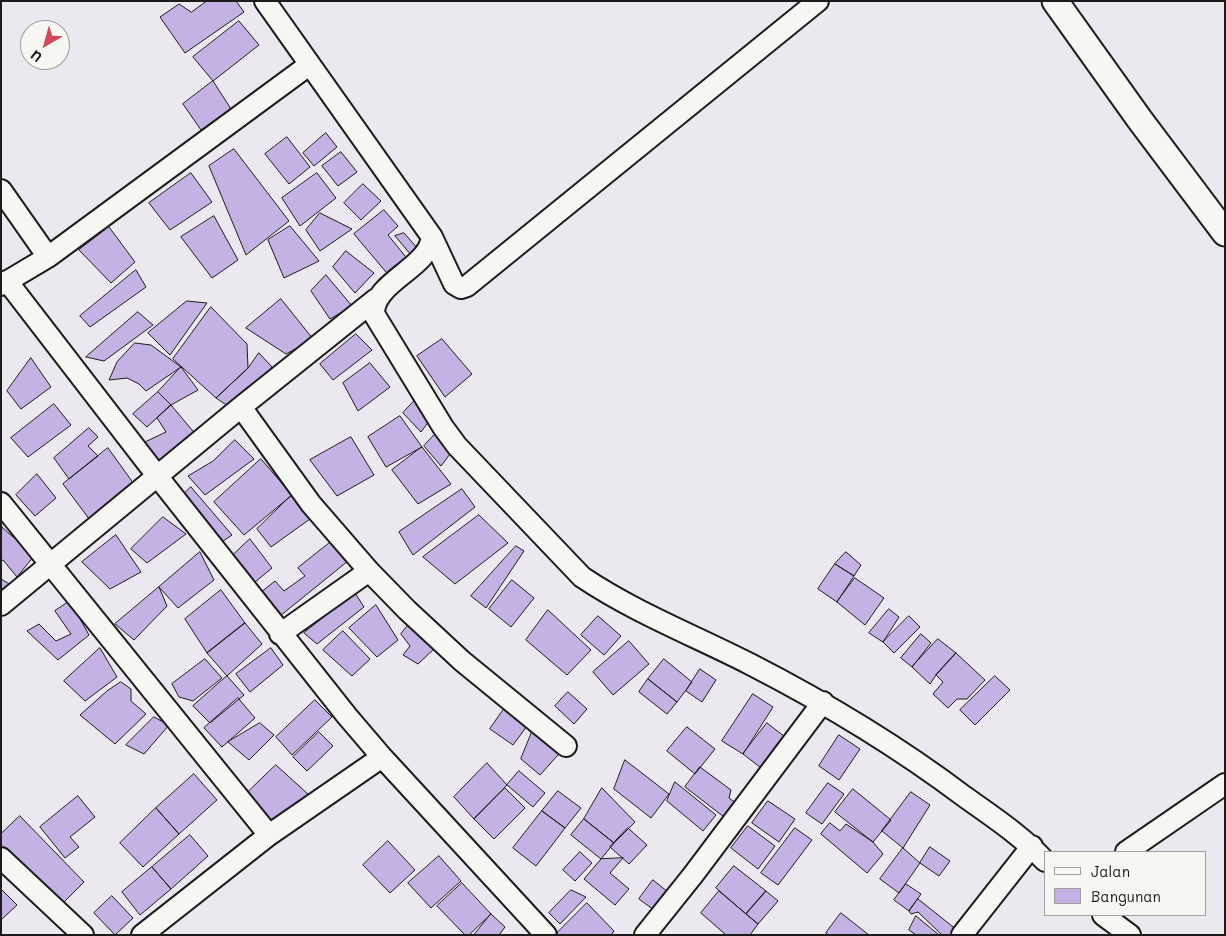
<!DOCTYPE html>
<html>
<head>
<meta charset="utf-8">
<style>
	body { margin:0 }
	#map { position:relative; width:1226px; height:936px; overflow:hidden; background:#ece8ef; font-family:Mali,sans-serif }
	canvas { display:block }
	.frame { position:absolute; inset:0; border:2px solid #1c1c1c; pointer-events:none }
	.legend { position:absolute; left:1044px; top:851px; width:162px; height:65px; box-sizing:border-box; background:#f6f6f2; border:1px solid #9f9f9c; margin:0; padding:6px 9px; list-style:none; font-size:15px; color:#1c1c1c }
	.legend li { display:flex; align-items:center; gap:10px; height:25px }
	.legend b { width:25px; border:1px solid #9f9f9c }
	.north { position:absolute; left:20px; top:20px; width:50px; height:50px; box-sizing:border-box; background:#f6f6f2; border:1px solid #9f9f9c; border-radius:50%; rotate:218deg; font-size:14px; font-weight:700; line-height:20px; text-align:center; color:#1c1c1c }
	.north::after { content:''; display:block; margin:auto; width:18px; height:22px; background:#d1495b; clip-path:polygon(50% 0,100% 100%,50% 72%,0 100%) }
</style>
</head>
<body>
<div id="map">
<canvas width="1226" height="936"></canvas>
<div class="frame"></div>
<ul class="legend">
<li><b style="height:6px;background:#f6f6f2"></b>Jalan</li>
<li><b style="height:14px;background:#c3b2e3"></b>Bangunan</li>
</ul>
<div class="north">U</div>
</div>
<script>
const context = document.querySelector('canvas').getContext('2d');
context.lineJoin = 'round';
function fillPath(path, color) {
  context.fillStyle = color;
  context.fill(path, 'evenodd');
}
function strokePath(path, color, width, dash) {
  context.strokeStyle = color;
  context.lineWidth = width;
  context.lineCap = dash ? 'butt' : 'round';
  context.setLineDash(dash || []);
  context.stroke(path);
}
const building = new Path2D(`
	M207 1H236L244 12 185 53 160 17 179 4 191 12Z
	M239 21 259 45 213 81 193 57Z
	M213 81 231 109 201 130 183 104Z
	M326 133 337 147 314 166 303 153Z
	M287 137 310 167 289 184 265 154Z
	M234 149 289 221 246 255 209 166Z
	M341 152 357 172 338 186 322 166Z
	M191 173 212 202 170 230 149 203Z
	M317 173 336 198 300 226 282 198Z
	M363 184 381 201 361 220 344 203Z
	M384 210 398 226 388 235 410 262 391 278 354 234Z
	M320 213 352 229 320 251 306 230Z
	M214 216 238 260 212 278 181 237Z
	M290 226 319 261 284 278 268 240Z
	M109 227 135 262 111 283 79 250Z
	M404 233 419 250 412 256 395 236Z
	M346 251 374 273 355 293 333 267Z
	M136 270 146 287 90 327 80 316Z
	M326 275 352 306 330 319 311 291Z
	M281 299 313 339 286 354 246 328Z
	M187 301 207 303 170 355 148 333Z
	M211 307 247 344 248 368 216 398 173 359Z
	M138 312 153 325 104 361 86 357Z
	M356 334 372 350 333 380 320 364Z
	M442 339 472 374 445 397 417 356Z
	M135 343 151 345 181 367 146 391 139 384 127 378 109 380 117 362Z
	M259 353 272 367 231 408 216 398 248 368Z
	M31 358 51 387 21 409 7 391Z
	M370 363 390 387 358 411 343 383Z
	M181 367 198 390 171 405 158 392Z
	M158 392 171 405 147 427 133 414Z
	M418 397 432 417 421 432 403 413Z
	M54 404 71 425 28 457 11 438Z
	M171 405 197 436 159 468 145 442 166 432 157 418Z
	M400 416 422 447 386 467 368 437Z
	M89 428 98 437 88 446 98 456 69 479 54 458Z
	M439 430 453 450 441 466 424 446Z
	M351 437 374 475 337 496 310 460Z
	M235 440 254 459 205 495 188 476 213 461Z
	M422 447 451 484 418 504 392 470Z
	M108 448 134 484 90 520 63 484Z
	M261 459 292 495 244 535 214 502Z
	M37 474 56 498 35 516 16 495Z
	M191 487 232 535 220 543 182 496Z
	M462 489 475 507 413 555 399 532Z
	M292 495 310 519 271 547 257 529Z
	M479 515 508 543 455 584 423 557Z
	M163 517 186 534 147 563 131 549Z
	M2 527 34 556 17 577 3 560 1 561Z
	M116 535 141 572 110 589 82 562Z
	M250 539 272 568 255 582 230 558Z
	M332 541 348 561 280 616 260 593 275 581 284 591 305 576 298 568Z
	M516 546 524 551 486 608 471 596Z
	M200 552 214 580 178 608 159 587Z
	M846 552 861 565 854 576 835 564Z
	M835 564 854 576 837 602 818 589Z
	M855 578 884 598 865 625 837 602Z
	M1 579 11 585 1 595Z
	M512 580 534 598 511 627 489 609Z
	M159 587 167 606 134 640 115 624Z
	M221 590 245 623 207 653 185 619Z
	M355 593 364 607 317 644 304 633Z
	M70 601 89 635 58 660 27 631 39 624 56 641 71 634 55 611Z
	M376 605 398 640 377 657 349 628Z
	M889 609 899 617 883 642 869 633Z
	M548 610 591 650 567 675 526 640Z
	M598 616 621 636 604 655 581 635Z
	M909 616 920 627 894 653 883 642Z
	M245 623 262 644 227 676 207 653Z
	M410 623 435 648 418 664 403 655 410 646 401 634Z
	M343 631 370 659 352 676 323 650Z
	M921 634 931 643 912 667 901 658Z
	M938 639 956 653 936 675 930 684 912 667Z
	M629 641 649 664 613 695 593 672Z
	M100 648 117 677 85 701 64 681Z
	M271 648 283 665 250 692 236 674Z
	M956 653 985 680 967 699H957L948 708 933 694 943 682 936 675Z
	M205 659 222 678 193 701 179 697 172 684Z
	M664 659 692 682 677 702 648 679Z
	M700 669 716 680 702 702 686 691Z
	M227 676 244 695 210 723 193 706Z
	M995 676 1010 690 975 725 960 710Z
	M648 679 677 702 667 714 639 692Z
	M121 682 131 689V701L146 714 115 744 80 715 107 691Z
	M568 692 587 709 574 724 555 706Z
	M753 694 773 707 743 754 722 741Z
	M238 698 255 718 222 747 204 728Z
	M315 700 332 717 292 755 276 737Z
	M504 709 527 726 513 745 490 729Z
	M154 717 169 725 144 754 126 745Z
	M260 723 274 735 249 760 228 742Z
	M767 723 789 740 765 771 743 754Z
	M687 727 715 749 695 774 667 751Z
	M319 732 333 746 307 771 293 757Z
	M532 732 566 746 540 775 521 759Z
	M839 735 860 749 839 780 819 766Z
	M625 760 669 794 651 818 614 789Z
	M487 763 507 785 474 819 454 797Z
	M276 765 309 795 272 822 245 795Z
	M700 767 731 790 729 798 739 805 728 820 685 787Z
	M519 771 545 793 533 807 507 785Z
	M194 774 217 800 179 834 156 808Z
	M675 782 716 815 703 831 667 801Z
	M828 783 844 794 822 824 806 813Z
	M505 788 525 808 494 839 474 819Z
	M602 788 635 822 614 843 584 819Z
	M853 789 891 820 873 842 835 812Z
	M558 791 581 808 565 828 542 811Z
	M911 792 930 805 903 848 882 831Z
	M78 796 95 817 70 837 79 847 65 858 40 827Z
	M768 801 795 819 779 842 752 823Z
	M156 808 179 834 143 867 120 843Z
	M542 811 565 828 536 866 513 848Z
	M20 816 84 882 60 906 1 846V834Z
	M584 819 614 843 601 859 571 835Z
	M830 823 840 831 846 824 873 842 883 854 867 873 821 834Z
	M748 826 775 846 758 869 731 848Z
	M628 828 647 845 629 864 610 847Z
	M795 828 812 840 778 885 761 873Z
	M190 835 208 856 171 889 152 867Z
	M388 841 415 870 390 893 363 865Z
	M930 847 950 861 939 876 920 863Z
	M903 848 920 863 899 893 880 879Z
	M580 852 592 863 575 881 563 870Z
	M439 856 461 881 431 908 408 883Z
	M623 858 610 873 629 889 615 905 584 879 601 859Z
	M734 866 766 891 746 914 716 888Z
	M152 867 171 889 140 915 122 892Z
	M653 880 668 892 654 910 639 899Z
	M462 883 491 914 469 935H465L437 906Z
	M906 884 921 894 909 911 894 900Z
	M1 889 17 905 1 920Z
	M571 890 586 897 560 924 549 913Z
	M719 891 758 924 750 935H726L701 913Z
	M766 891 778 901 758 924 746 914Z
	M112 896 133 918 115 935 94 913Z
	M918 899 957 930 951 935H942L918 912 911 914 909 911Z
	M587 903 614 931 611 935H555Z
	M841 913 869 935H829L826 933Z
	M491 914 505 927 499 935H474Z
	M916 916 939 935H916L909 930Z`);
fillPath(building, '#c3b2e3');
strokePath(building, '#1c1c1c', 1);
const minor = new Path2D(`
	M265 1 432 237C429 268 373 282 374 314L443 427 457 446 582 577C634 612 693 635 750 664 826 703 896 745 965 797 993 817 1022 836 1045 861
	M1 190 48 257
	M432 237 454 284 461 288 467 286 818 1
	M7 281 158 477 347 716 382 757 546 935
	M1 285 48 257 309 65
	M241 407 311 504 369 571 407 610 462 661 566 746
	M1 503 269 835
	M1 605 241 407 376 299
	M280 634 369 571
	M1126 852 1225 784
	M1 858 83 935
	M1103 915 1130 935
	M142 935 269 835 382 757
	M645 935 693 875 823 702
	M962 935 1032 846`);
const tertiary = new Path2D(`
	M1055 1 1140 120 1225 233`);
strokePath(minor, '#1c1c1c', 24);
strokePath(tertiary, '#1c1c1c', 29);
strokePath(minor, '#f6f6f2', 20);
strokePath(tertiary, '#f6f6f2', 25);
</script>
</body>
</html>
